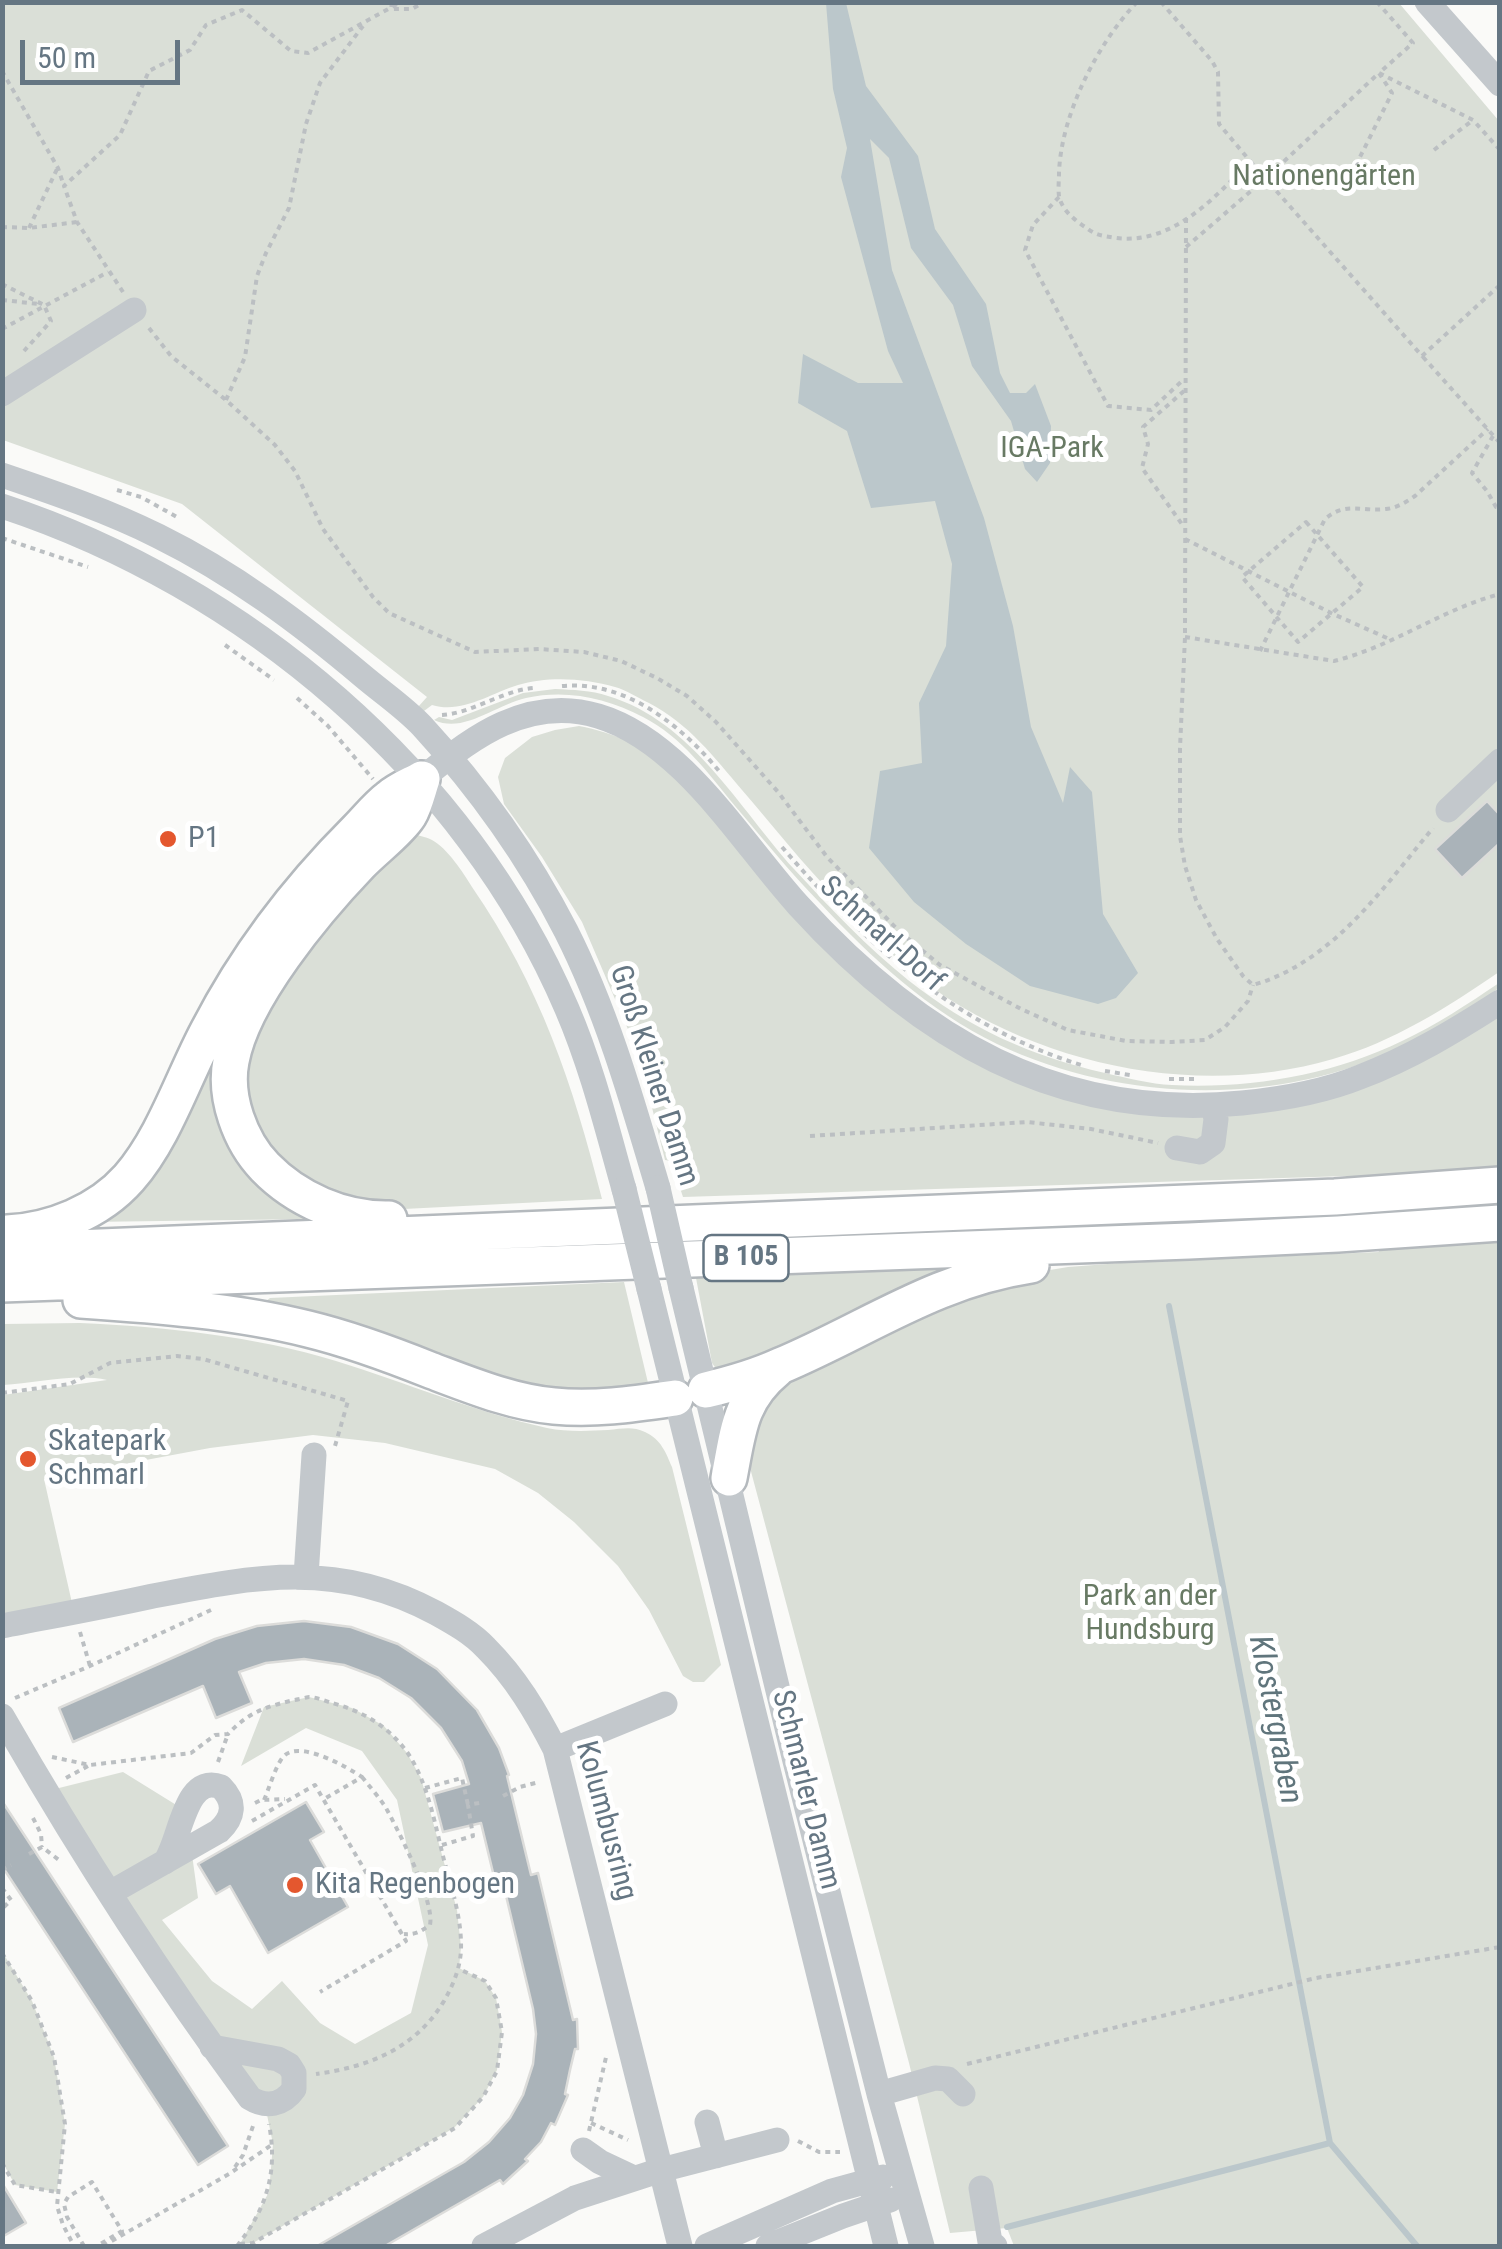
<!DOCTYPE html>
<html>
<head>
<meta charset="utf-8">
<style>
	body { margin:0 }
	#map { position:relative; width:1502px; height:2249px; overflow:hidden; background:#fafaf8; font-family:"Roboto Condensed",sans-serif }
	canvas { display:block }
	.frame { position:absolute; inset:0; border:5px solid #657683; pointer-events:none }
	.scale { position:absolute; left:20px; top:40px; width:160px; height:45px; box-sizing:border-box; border:5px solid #657683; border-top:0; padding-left:12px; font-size:30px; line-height:35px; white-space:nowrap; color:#657683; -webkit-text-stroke:8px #fff; paint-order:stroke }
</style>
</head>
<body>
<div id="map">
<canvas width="1502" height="2249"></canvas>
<div class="frame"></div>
<div class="scale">50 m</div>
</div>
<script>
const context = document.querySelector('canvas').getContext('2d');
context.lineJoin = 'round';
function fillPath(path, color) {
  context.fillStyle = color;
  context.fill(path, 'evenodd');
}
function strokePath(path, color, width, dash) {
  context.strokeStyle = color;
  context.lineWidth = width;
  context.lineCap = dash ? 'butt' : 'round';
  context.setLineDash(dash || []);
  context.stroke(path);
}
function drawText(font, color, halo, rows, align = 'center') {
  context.font = font + ' "Roboto Condensed",sans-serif';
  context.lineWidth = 10;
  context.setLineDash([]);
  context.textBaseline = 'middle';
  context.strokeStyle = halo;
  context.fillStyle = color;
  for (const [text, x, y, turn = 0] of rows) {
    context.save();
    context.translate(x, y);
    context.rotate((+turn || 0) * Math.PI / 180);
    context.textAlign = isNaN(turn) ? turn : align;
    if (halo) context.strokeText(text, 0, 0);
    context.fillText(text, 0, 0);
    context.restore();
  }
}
fillPath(new Path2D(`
	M2 3H1399L1499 121V972C1448 1007 1393 1042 1333 1059 1210 1095 1071 1071 962 1007 914 979 874 938 836 898 803 864 773 826 742 790 714 757 688 723 649 703 638 698 626 690 615 687 585 678 547 676 518 685 489 694 462 714 432 705L424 711 418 707 427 697 182 504 3 440Z
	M555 689C573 690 591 690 608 696 692 721 739 808 794 869 830 908 867 947 908 980 969 1028 1030 1056 1105 1073 1127 1078 1150 1084 1172 1085 1249 1089 1333 1075 1402 1041 1436 1025 1468 1004 1499 983V988C1468 1010 1436 1030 1402 1047 1277 1107 1122 1103 997 1044 929 1011 871 958 820 903 790 872 763 839 735 806 708 773 682 737 643 717 606 698 567 689 526 698 495 705 464 734 434 720L439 717 452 720 523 693Z
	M579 726C614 733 643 745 670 768L834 956 1032 1085 1249 1112 1499 1016V2246H1014L1007 2228 950 2233 909 2063 749 1464 755 1408 811 1361 1020 1275 1068 1267 1121 1263 1379 1252 1346 1176 683 1197 671 1161 665 1160 639 1055 582 922 542 857 504 804 498 777 505 758 532 737 555 730Z
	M411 831C418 837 425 836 432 840 447 848 463 872 472 887 540 986 573 1084 602 1199L384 1210 306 1188 259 1139 246 1102V1063L260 1017 355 887Z
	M229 1030 260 1185 272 1197 312 1219 87 1222Z
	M972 1265 768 1361 717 1370 712 1363 696 1278Z
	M624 1282 649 1387 563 1396 269 1306 266 1301 270 1298Z
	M80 1323C166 1327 254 1336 336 1361 407 1383 475 1412 547 1428 566 1432 589 1431 608 1430 622 1429 632 1426 645 1432 661 1439 666 1453 672 1467L721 1665 704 1682H693L683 1676 649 1610 618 1566 574 1522 538 1493 495 1469 385 1443 313 1435 210 1448 44 1479 72 1603 3 1616V1395L107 1380C76 1373 36 1383 3 1385V1324Z
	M309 1697 352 1708 384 1726 407 1753 421 1778 457 1910 461 1947 459 1968 485 1981 496 1998 502 2032 497 2070 483 2097 454 2128 253 2243 240 2244 269 2192 273 2144 265 2105 47 1791 123 1772 186 1811 198 1898 162 1920 212 1981 252 2009 282 1981 320 2023 355 2044 411 2013 428 1945 397 1800 362 1751 306 1728 241 1766 264 1707Z
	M3 1953 32 2001 54 2057 65 2124 57 2192 15 2185 3 2163Z`), '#dadfd7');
fillPath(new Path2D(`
	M826 3H846L866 86 918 156 935 229 986 304 1000 373 1010 393H1026L1035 384 1051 426 1050 463 1037 482 1025 469 1011 421 972 366 953 305 911 248 889 158 870 139 892 270 984 518 1013 626 1031 727 1063 803 1070 767 1092 792 1103 914 1138 973 1116 998 1098 1004 1030 986 966 944 914 902 869 848 880 771 922 763 919 703 946 646 952 564 935 501 871 508 847 431 798 403 803 354 858 383H903L888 351 841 177 847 148 833 89Z`), '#bbc7cb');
strokePath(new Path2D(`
	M1169 1306 1330 2143 1417 2246
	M1007 2227 1330 2143`), '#bbc7cb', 6);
const building = new Path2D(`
	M1487 801 1500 815V843L1462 878 1435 849Z
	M304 1621 351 1627 398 1644 437 1669 477 1710 499 1748 509 1775 507 1776 531 1875 538 1873 573 2020 577 2019 578 2049H575L570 2070 565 2094 568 2095 555 2125 551 2123 541 2142 525 2159 528 2161 503 2184 500 2180 385 2246H317L464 2162 489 2142 510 2118 523 2095 533 2064 536 2034 533 2009 503 1883 496 1885 481 1823 443 1832 433 1794 469 1784 462 1761 441 1728 411 1698 379 1678 344 1665 304 1659 266 1663 239 1672 252 1703 216 1718 203 1686 73 1742 59 1708 215 1639 257 1626Z
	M2 1801 228 2146 198 2165 2 1866Z
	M306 1802 324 1832 310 1840 348 1907 268 1953 230 1886 216 1894 198 1864Z
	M2 2183 26 2223 2 2237Z`);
fillPath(building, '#aab3b9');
strokePath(building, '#dcdcda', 2.5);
const highway = new Path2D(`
	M389 1219C343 1220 296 1199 265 1167 240 1141 224 1097 231 1061 242 998 316 910 360 864 373 850 399 831 409 815 415 805 418 791 422 779
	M7 1233C51 1231 99 1212 129 1178 164 1138 183 1078 208 1031 246 957 298 889 357 830 367 820 377 807 389 798 398 790 411 785 422 779
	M2 1251 1335 1197 1500 1185
	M2 1284 1189 1241 1338 1234 1500 1223
	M81 1300C155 1305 236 1311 308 1329 349 1339 390 1354 430 1370 470 1385 511 1402 554 1406 595 1410 634 1404 675 1398
	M706 1390C731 1384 756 1377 780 1366 868 1329 933 1280 1031 1265
	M729 1478C738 1432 739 1400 777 1369`);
strokePath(highway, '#b4b9bd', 40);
strokePath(new Path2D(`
	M392 2 391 9H412L424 2
	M1137 2C1097 44 1061 115 1059 173 1059 180 1058 189 1059 196 1062 211 1076 221 1088 229 1097 236 1105 236 1116 238 1172 245 1215 198 1250 161L1422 356 1500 285
	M1161 2 1212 61 1218 72 1219 124 1250 161
	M1377 2 1413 43 1379 73 1473 120 1500 150
	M2 71 58 168 64 186
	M1434 150 1473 120
	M1059 197 1033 225 1025 250 1108 406 1151 410 1184 379
	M1186 218 1185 637 1180 748V836L1185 866 1196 900 1217 939 1243 976 1253 985C1333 962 1382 889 1433 828
	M2 227 29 228 77 222
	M29 228 57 169
	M1186 247 1265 179 1379 73 1392 93 1346 185
	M2 284 44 305 51 321 24 351
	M123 292 77 222 64 186 120 135 149 71 190 50 206 25 242 10 291 51 308 53 401 2
	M2 300 39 304
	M149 328 171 356 226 400 275 445 295 471 323 529 373 597 389 613 475 652 539 649 584 652 621 661 657 678 687 696 716 722 778 792 827 857 900 932 940 965 1021 1009 1068 1030 1126 1041 1172 1042 1205 1040 1225 1027 1248 1001 1253 985
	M2 329 108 272
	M1423 357 1500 443
	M1184 391 1143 427 1148 444 1142 468 1184 527
	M226 400 245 357 257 276 266 253 289 208 306 124 320 83 363 26
	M1493 436 1472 473 1487 491 1496 507 1500 508
	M117 490 141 497 177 517
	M1306 522 1363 587 1298 642 1242 577Z
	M2 538 88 567
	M1185 539 1331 613 1387 638
	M1185 637 1334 661C1392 647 1442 609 1500 594
	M225 645 274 680
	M1260 651 1325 519C1346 501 1361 512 1386 509 1397 508 1406 502 1415 496L1488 429
	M562 686C625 680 681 725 719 771
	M297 698 328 726 373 779
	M442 715C473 713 501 691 533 688
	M782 847C866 945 956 1026 1081 1065
	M1105 1071 1130 1075
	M1169 1079H1195
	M810 1136 1027 1122 1091 1129 1158 1143
	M2 1393 70 1384 110 1363 177 1356 203 1359 348 1401 335 1446
	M80 1632 90 1666
	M15 1698 90 1666 211 1610
	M52 1757 90 1765 191 1753 215 1735 228 1734C249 1712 265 1707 294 1700 296 1700 308 1697 309 1697 316 1697 325 1701 332 1703 362 1711 388 1726 407 1752 428 1782 435 1825 444 1860 452 1889 462 1920 461 1950 460 1969 453 1985 444 2001 416 2048 369 2067 316 2074
	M218 1762 228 1734
	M362 1777C370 1787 379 1797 386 1808 398 1830 435 1902 430 1925 421 1931 416 1935 404 1934
	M66 1778 88 1766
	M425 1788 462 1778 468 1805
	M503 1796 520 1787 539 1782
	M264 1800C269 1789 277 1761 285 1755 302 1741 347 1767 362 1777L324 1799
	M255 1803 261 1800 285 1799
	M33 1818 41 1834 42 1847
	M252 1821 315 1785 406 1941 320 1992
	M442 1845 473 1836 468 1805 484 1802
	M29 1854 42 1847 59 1860
	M2 1870 11 1865
	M2 1888 11 1900 2 1909
	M2 1953 32 2001 54 2057 65 2124 57 2206 63 2225 74 2246
	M967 2064 1316 1978 1500 1947
	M591 2123 628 2140
	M589 2131 607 2053
	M798 2141 819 2152H840
	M2 2163 15 2185 57 2192
	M235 2167 243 2155 253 2126
	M240 2244 253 2243 455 2128 483 2097 497 2071 502 2032 496 1998 485 1981 459 1969
	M84 2246 67 2217 64 2204 68 2197 92 2182 122 2231 97 2246
	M103 2246 229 2174 273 2144
	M237 2246C267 2208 278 2172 269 2124`), '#bbbfc2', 4, [5, 5]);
strokePath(new Path2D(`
	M1427 2 1500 84
	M2 394 134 310
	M2 475C55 493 108 511 158 536 233 573 300 623 364 677 383 693 405 708 422 726 478 787 528 857 566 931 607 1012 632 1100 658 1188
	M2 506C245 586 466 772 567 1009 592 1067 607 1129 624 1189
	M422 779C471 737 529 695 598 716 682 741 741 842 798 905 919 1038 1057 1121 1242 1103 1282 1099 1323 1092 1360 1077 1410 1058 1455 1031 1500 1002
	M1448 810 1500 761
	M1177 1148 1200 1152 1213 1143 1216 1119 1213 1105
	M681 1288 794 1757 879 2094 922 2246
	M649 1289 886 2246
	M306 1576 314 1455
	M2 1626C53 1616 103 1607 153 1596 256 1576 339 1560 436 1613 454 1623 472 1633 486 1648 516 1678 536 1712 555 1749L680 2246
	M2 1716C77 1847 160 1976 250 2098 266 2108 283 2105 294 2089V2073L289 2065 278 2059 212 2047
	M555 1749 665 1704
	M110 1893 219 1831C234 1817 236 1802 221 1787 184 1773 181 1840 165 1862
	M879 2094 935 2078 948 2079 963 2094
	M707 2122 716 2156
	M583 2150 600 2162 634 2178
	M981 2188 990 2242 995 2246
	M484 2246 575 2198 661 2170 777 2140
	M707 2246 832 2191 883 2177
	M768 2246 843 2216 890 2200`), '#c3c8cc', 25);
strokePath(highway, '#fff', 35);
strokePath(new Path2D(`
	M658 1188 681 1288
	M624 1189 649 1289`), '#c3c8cc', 25);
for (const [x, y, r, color] of [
	[168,839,10,"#e4572e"],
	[28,1459,10,"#e4572e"],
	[295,1885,10,"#e4572e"]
]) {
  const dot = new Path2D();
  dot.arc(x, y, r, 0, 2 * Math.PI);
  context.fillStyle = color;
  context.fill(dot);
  strokePath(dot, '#fff', 4);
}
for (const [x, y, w] of [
	[746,1258,85]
]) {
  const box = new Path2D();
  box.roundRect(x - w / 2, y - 23, w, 46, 8);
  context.fillStyle = '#fff';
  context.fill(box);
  strokePath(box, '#657683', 2.5);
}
drawText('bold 28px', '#657683', null, [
	["B 105",746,1258]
]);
drawText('30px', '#687a64', '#fff', [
	["Nationengärten",1324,177],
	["IGA-Park",1052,449],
	["Park an der",1150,1597],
	["Hundsburg",1150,1631]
]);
drawText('30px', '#657683', '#fff', [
	["P1",188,839],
	["Skatepark",48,1442],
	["Schmarl",48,1476],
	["Kita Regenbogen",315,1885]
], 'left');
drawText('30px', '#657683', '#fff', [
	["Schmarl-Dorf",881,935,42],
	["Groß Kleiner Damm",653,1076,72],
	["Schmarler Damm",805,1790,76],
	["Kolumbusring",605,1821,75]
]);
drawText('italic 32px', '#60757c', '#fff', [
	["Klostergraben",1274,1720,79]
]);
</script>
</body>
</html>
